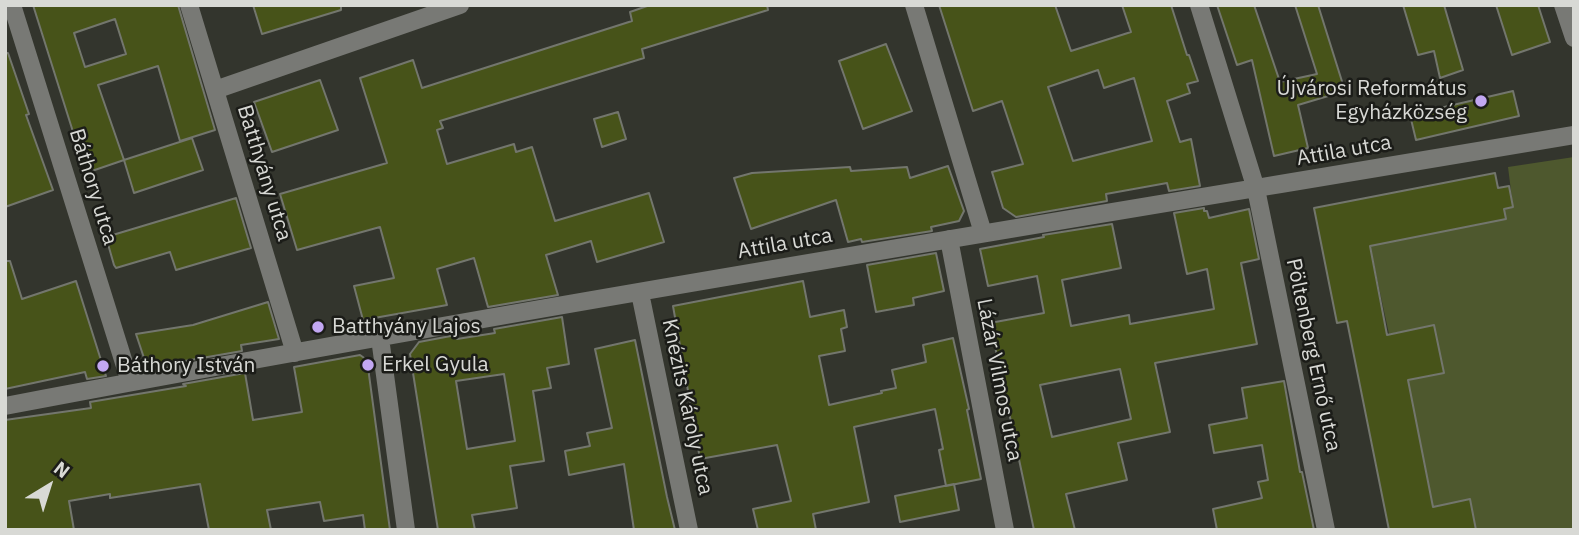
<!DOCTYPE html>
<html>
<head>
<meta charset="utf-8">
<style>
	body { margin:0 }
	#map { position:relative; width:1579px; height:535px; overflow:hidden; background:#33352d; font-family:"IBM Plex Sans",sans-serif }
	canvas { display:block }
	.frame { position:absolute; inset:0; border:7px solid #d8d9d5; pointer-events:none }
	.north { position:absolute; left:14px; top:451px; width:70px; height:70px; -webkit-text-stroke:5px #1b1c18; paint-order:stroke; rotate:38deg; font-size:19px; font-weight:700; line-height:28px; text-align:center; color:#d8d9d5 }
	.north::after { content:''; display:block; margin:auto; width:24px; height:32px; background:#d8d9d5; clip-path:polygon(50% 0,100% 100%,50% 72%,0 100%) }
</style>
</head>
<body>
<div id="map">
<canvas width="1579" height="535"></canvas>
<div class="frame"></div>
<div class="north">N</div>
</div>
<script>
const context = document.querySelector('canvas').getContext('2d');
context.lineJoin = 'round';
function fillPath(path, color) {
  context.fillStyle = color;
  context.fill(path, 'evenodd');
}
function strokePath(path, color, width, dash) {
  context.strokeStyle = color;
  context.lineWidth = width;
  context.lineCap = dash ? 'butt' : 'round';
  context.setLineDash(dash || []);
  context.stroke(path);
}
function drawText(font, color, halo, rows, align = 'center') {
  context.font = font + ' "IBM Plex Sans",sans-serif';
  context.lineWidth = 5;
  context.setLineDash([]);
  context.textBaseline = 'middle';
  context.strokeStyle = halo;
  context.fillStyle = color;
  for (const [text, x, y, turn = 0] of rows) {
    context.save();
    context.translate(x, y);
    context.rotate((+turn || 0) * Math.PI / 180);
    context.textAlign = isNaN(turn) ? turn : align;
    if (halo) context.strokeText(text, 0, 0);
    context.fillText(text, 0, 0);
    context.restore();
  }
}
fillPath(new Path2D(`
	M1574 157V530H1476L1470 499 1433 507 1408 380 1444 373 1434 325 1389 334 1370 246 1513 207 1508 167Z`), '#4e582e');
const building = new Path2D(`
	M33 5H178L215 130 180 141 158 66 98 85 124 160 86 173ZM115 19 126 54 85 67 74 33Z
	M253 5H341V10L262 34Z
	M650 5H767L768 10 642 49 644 58 440 121 443 128 437 130 447 164 514 144 516 152 532 147 555 221 649 193 664 242 597 262 591 241 546 255 558 295 488 307 474 258 437 269 447 305 363 320 354 286 394 278 380 227 297 250 280 194 387 163 360 78 413 60 422 88 632 21 630 12Z
	M939 5H1055L1071 51 1131 32 1122 5H1171L1187 55H1189L1198 81 1187 84 1190 93 1167 101 1180 142 1191 139 1200 186 1169 191 1167 183 1106 194 1107 201 1016 217 1003 208 992 172 1023 164 1002 101 973 111ZM1098 70 1104 88 1134 78 1152 141 1073 161 1048 87Z
	M1217 5H1254L1280 82 1317 74 1295 5H1318L1345 91 1298 105 1308 148 1274 156 1252 60 1237 65Z
	M1403 5H1444L1463 70 1440 78 1434 51 1418 55Z
	M1496 5H1538L1550 42 1512 55Z
	M886 44 912 111 863 129 839 61Z
	M5 53H8L29 114 26 115 53 190 5 207Z
	M320 80 338 130 272 152 254 102Z
	M1513 91 1519 116 1416 140 1410 115Z
	M618 112 626 139 602 147 594 119Z
	M192 138 203 170 134 193 124 160Z
	M948 166 964 211 959 221 931 227 932 231 862 242 861 239 848 242 836 200 751 229 734 178 752 173 850 167 851 171 907 167 910 178Z
	M1495 173 1498 188 1509 186 1513 207 1504 209 1506 219 1370 246 1387 335 1434 325 1444 373 1408 380 1433 507 1470 499 1476 530H1389L1347 321 1337 323 1314 208Z
	M236 198 251 248 176 270 170 252 116 268 114 265 106 237Z
	M1204 208V211H1207L1209 218 1249 209 1259 259 1241 263 1257 344 1155 363 1170 432 1118 443 1127 480 1066 494 1075 530H1034L990 323 1044 313 1037 276 988 286 980 249 1044 237 1043 235 1112 224 1121 268 1062 280 1071 326 1129 315 1130 324 1214 309 1207 269 1187 274 1174 213ZM1120 369 1131 419 1052 437 1040 385Z
	M936 253 944 291 913 298 914 305 876 312 867 265Z
	M5 261H10L22 299 76 281 106 376 87 379 85 372 5 389Z
	M803 281 810 317 844 310 847 327 841 329 845 351 819 356 829 405 882 393 881 391 896 388 892 370 926 362 923 345 953 338 969 409 967 410 981 479 946 486 939 450 943 449 935 409 854 427 869 502 813 514 816 530H758L753 509 791 501 777 445 700 459 673 306Z
	M268 302 279 339 241 345 242 351 156 366 144 358 136 334 193 325Z
	M562 317 569 364 547 368 551 388 533 391 544 461 510 466 517 508 472 515 475 530H438L410 354 419 342 456 335 457 339 495 333 494 329ZM504 374 515 441 467 449 456 381Z
	M635 340 667 497 675 530H634L624 464 569 475 565 451 590 446 587 433 612 428 595 349Z
	M360 355 367 360 390 530H365L363 515 324 521 320 502 267 510 271 530H209L200 484 110 498V494L69 501 74 530H5V420L91 408 90 402 186 386 183 384 245 373 253 420 302 412 294 367Z
	M1284 381 1300 472H1302L1314 530H1217L1213 509 1262 498 1258 482 1268 480 1262 445 1214 453 1209 425 1247 418 1242 388Z
	M954 484 959 510 900 522 895 496Z`);
fillPath(building, '#475319');
strokePath(building, '#73766d', 2);
strokePath(new Path2D(`
	M12 5 130 382
	M189 5 295 353
	M914 5 983 233
	M1199 5 1256 189 1326 530
	M1563 5 1574 38
	M215 90 460 5
	M949 239 1005 530
	M640 293 689 530
	M380 338 406 530
	M5 406C527 307 1050 223 1574 135`), '#787975', 18);
for (const [x, y, r, color] of [
	[1481,101,7,"#c2a7f2"],
	[318,327,7,"#c2a7f2"],
	[368,365,7,"#c2a7f2"],
	[103,366,7,"#c2a7f2"]
]) {
  const dot = new Path2D();
  dot.arc(x, y, r, 0, 2 * Math.PI);
  context.fillStyle = color;
  context.fill(dot);
  strokePath(dot, '#1b1c18', 2.5);
}
drawText('21px', '#d8d9d5', '#1b1c18', [
	["Újvárosi Református",1467,89,"right"],
	["Egyházközség",1467,113,"right"],
	["Batthyány Lajos",332,327],
	["Erkel Gyula",382,365],
	["Báthory István",117,366]
], 'left');
drawText('21px', '#d8d9d5', '#1b1c18', [
	["Attila utca",1344,151,-10],
	["Batthyány utca",264,173,73],
	["Báthory utca",93,187,73],
	["Attila utca",785,244,-10],
	["Pöltenberg Ernő utca",1313,355,78],
	["Lázár Vilmos utca",999,380,79],
	["Knézits Károly utca",687,407,78]
]);
</script>
</body>
</html>
